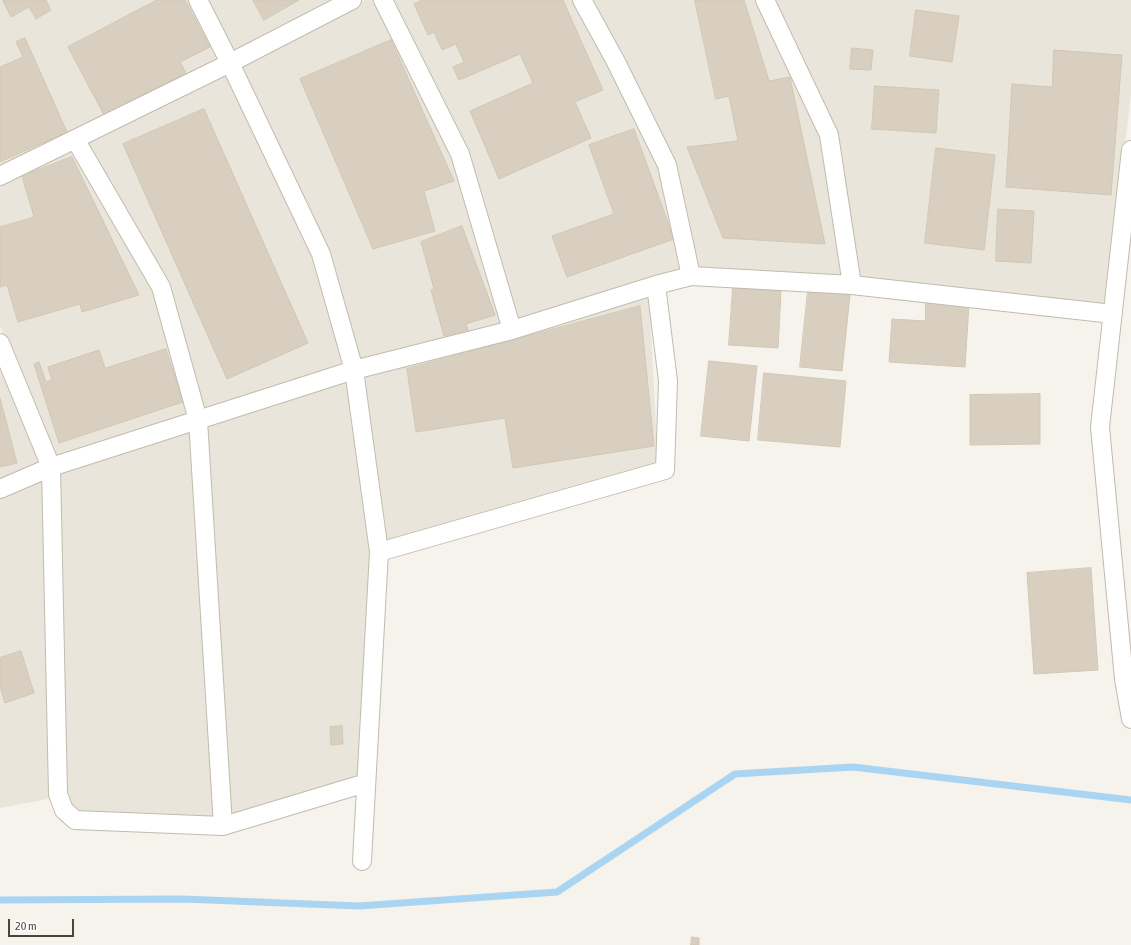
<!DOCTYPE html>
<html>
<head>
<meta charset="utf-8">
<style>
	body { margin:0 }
	#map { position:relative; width:1131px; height:945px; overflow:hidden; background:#f6f3ec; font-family:"Asap Condensed",sans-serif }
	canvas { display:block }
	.scale { position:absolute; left:8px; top:919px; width:66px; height:18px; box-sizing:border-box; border:2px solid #4b4439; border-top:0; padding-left:5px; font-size:12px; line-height:14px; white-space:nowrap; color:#4b4439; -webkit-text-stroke:3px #fff; paint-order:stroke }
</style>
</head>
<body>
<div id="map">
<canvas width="1131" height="945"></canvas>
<div class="scale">20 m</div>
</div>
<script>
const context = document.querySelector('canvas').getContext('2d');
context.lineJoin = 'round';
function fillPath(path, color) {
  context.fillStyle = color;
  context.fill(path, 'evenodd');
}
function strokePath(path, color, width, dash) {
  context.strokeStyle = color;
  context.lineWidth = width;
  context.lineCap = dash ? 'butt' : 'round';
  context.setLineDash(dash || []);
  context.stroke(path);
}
fillPath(new Path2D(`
	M0 0H190L221 60 0 168Z
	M205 0H338L232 54Z
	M365 0H375L454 155 504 325 359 363 238 66Z
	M390 0H575L661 169 683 271 517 322Z
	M590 0H756L823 137 845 278 697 270 673 163Z
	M770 0H1131V94L1106 307 858 279 835 132Z
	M227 72 316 258 347 366 202 412 167 284 84 142Z
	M73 148 156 290 189 416 54 459 0 326V183Z
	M649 294 658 465 384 543 362 375Z
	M0 360 42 463 53 798 0 808Z
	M349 379 373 553 359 778 228 817 205 425Z
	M191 429 215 819 77 813 69 806 65 793 57 472Z`), '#eae5da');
strokePath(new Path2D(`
	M0 900 183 899 359 906 557 892 735 774 853 767 1131 800`), '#a9d4f2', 7);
const building = new Path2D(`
	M5 0H46L51 10 36 19 29 7 11 17 3 1Z
	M157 0H185L210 47 180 62 186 73 104 115 68 47Z
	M253 0H299L264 20Z
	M423 0H563L603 90 575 102 591 138 499 179 470 111 533 83 520 54 459 80 453 67 464 62 456 44 442 50 434 32 428 35 414 4Z
	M695 0H744L769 81 790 77 825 244 723 238 687 147 738 141 729 96 716 99Z
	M916 10 959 16 952 62 910 56Z
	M25 38 67 132 0 162V67L23 57 16 42Z
	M391 40 454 181 424 191 435 231 373 249 300 79Z
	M852 48 873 50 871 70 850 69Z
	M1054 50 1122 55 1111 195 1006 187 1012 84 1052 87Z
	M875 86 939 90 936 133 872 129Z
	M204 109 308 343 227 379 123 144Z
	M634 129 674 239 567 277 552 236 614 214 589 145Z
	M936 148 995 155 984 250 925 243Z
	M72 157 139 295 82 312 80 304 18 322 7 285 0 287V227L34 217 22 176Z
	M998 209 1034 211 1031 263 996 261Z
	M462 226 495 315 466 324 468 330 444 336 431 290 434 289 421 242Z
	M733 288 781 291 778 348 729 345Z
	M808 291 850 295 842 371 800 367Z
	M926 301 969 304 965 367 889 362 892 319 925 321Z
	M640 306 654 446 513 468 505 418 416 432 407 369Z
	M166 349 183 402 59 443 34 364 39 362 46 382 52 380 48 367 99 350 105 368Z
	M709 361 757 366 749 441 701 436Z
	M764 373 846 381 840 447 758 440Z
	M1040 394V444L970 445V395Z
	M0 398 17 463 0 467Z
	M1091 568 1098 670 1034 674 1027 573Z
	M21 651 34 693 5 703 0 686V658Z
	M342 726 343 744 331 745 330 727Z
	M692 937 699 938V945H691Z`);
fillPath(building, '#d8cfc1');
strokePath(building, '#d3c7b4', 1);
const street = new Path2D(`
	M198 0 230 63 321 254 354 370 379 552 362 861
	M383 0 460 154 512 330
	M582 0 616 62 667 165 691 276
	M765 0 829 135 852 285
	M75 139 161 287 198 420 223 826
	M1131 150 1100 427 1124 679 1131 719
	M0 176 230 63 352 0
	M0 343 51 467 58 794 64 810 75 820 223 826 366 783
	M0 489 51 467 354 370 512 330 656 285 691 276 852 285 1113 314
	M379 552 665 470 668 381 656 285`);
strokePath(street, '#c2bbae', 20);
strokePath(street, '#fff', 18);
</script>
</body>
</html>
